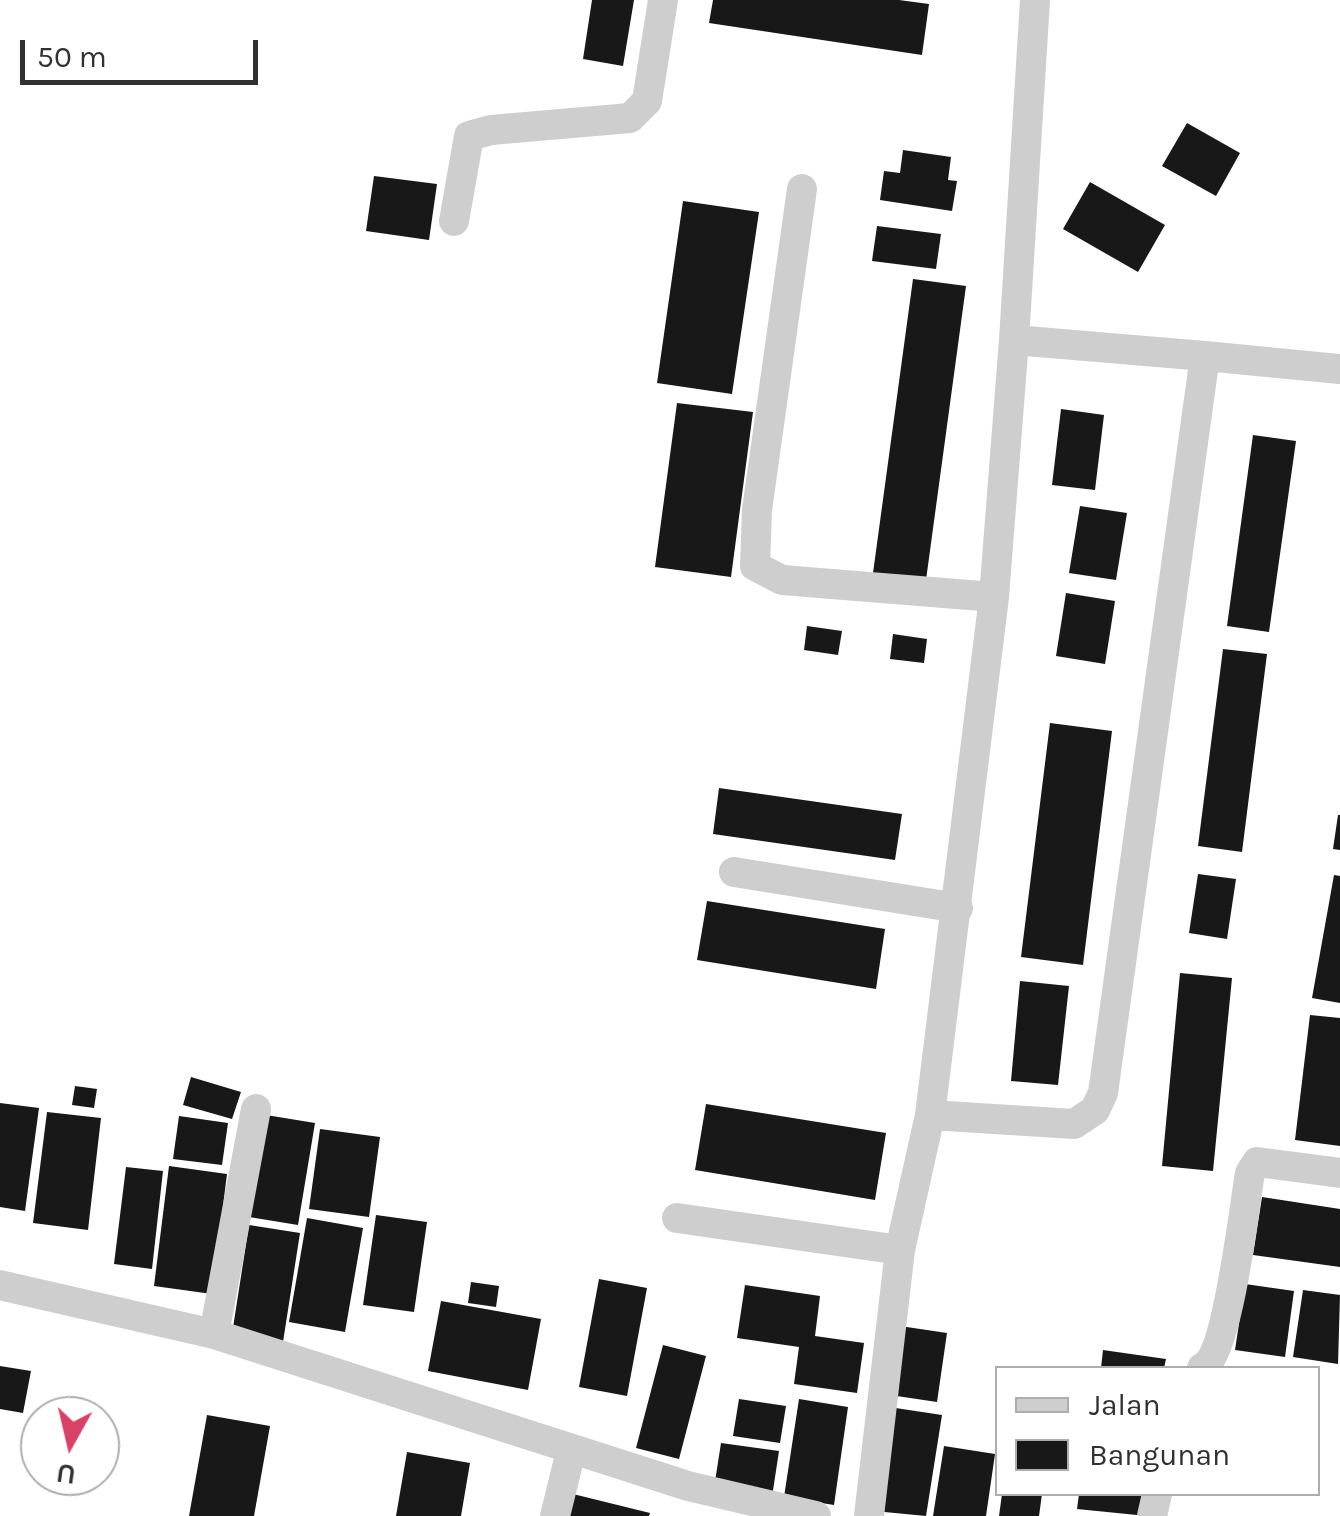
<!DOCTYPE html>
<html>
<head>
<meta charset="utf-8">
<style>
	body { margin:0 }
	#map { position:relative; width:1340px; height:1516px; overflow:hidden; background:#fff; font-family:Karla,sans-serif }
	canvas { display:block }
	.legend { position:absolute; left:995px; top:1366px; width:325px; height:130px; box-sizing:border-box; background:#fff; border:2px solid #adadad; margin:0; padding:12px 18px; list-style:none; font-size:30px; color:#313131 }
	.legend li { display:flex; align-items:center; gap:20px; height:50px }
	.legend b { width:50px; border:2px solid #adadad }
	.north { position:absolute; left:20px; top:1396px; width:100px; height:100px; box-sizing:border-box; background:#fff; border:2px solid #adadad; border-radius:50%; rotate:188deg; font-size:28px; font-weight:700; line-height:40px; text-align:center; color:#313131 }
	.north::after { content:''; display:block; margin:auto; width:35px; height:45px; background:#d94268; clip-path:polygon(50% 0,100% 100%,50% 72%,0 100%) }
	.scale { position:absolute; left:20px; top:40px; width:238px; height:45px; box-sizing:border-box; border:5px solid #313131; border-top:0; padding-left:12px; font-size:30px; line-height:35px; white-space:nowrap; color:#313131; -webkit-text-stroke:8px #fff; paint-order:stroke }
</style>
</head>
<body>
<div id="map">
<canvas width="1340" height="1516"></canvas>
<ul class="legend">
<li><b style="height:12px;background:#cecece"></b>Jalan</li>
<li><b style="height:28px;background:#181818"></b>Bangunan</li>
</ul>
<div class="north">U</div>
<div class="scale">50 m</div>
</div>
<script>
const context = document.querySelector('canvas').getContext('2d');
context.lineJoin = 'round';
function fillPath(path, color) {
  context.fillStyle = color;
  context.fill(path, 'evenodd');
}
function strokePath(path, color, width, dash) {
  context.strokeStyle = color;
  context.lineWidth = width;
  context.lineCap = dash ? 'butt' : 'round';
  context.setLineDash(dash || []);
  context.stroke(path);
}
fillPath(new Path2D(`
	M592 0H634L623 66 583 59Z
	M713 0H899L929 4 922 55 709 23Z
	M1187 123 1240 153 1216 196 1162 166Z
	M903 150 951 157 948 180 957 181 952 211 880 200 884 171 900 173Z
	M374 176 437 184 429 240 366 231Z
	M1090 182 1165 225 1138 272 1063 229Z
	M683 201 759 212 732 394 657 383Z
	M877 226 941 234 936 269 872 261Z
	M913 279 966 286 926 580 873 573Z
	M677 403 753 412 731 577 655 567Z
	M1061 409 1104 415 1095 490 1052 485Z
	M1253 435 1296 441 1269 632 1227 626Z
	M1080 506 1127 513 1116 580 1069 573Z
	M1066 593 1115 601 1105 664 1056 656Z
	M807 626 842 631 838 655 804 650Z
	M893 634 927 639 924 663 890 659Z
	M1223 649 1267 654 1242 852 1198 846Z
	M1050 723 1112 731 1083 965 1021 957Z
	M719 788 902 814 895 860 713 834Z
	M1338 815H1340V850L1333 849Z
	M1198 874 1236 879 1227 939 1189 933Z
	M1334 875 1340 876V1003L1312 998Z
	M707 901 885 929 876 989 697 960Z
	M1180 973 1232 978 1213 1171 1162 1166Z
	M1020 981 1069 986 1058 1085 1011 1081Z
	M1310 1015 1340 1018V1146L1295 1140Z
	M191 1077 241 1092 232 1119 183 1105Z
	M75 1086 97 1089 94 1108 72 1105Z
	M0 1103 39 1108 25 1211 0 1207Z
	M706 1104 886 1133 875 1200 695 1170Z
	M47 1112 101 1118 88 1230 33 1223Z
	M266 1115 315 1123 298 1225 249 1217Z
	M179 1116 228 1123 222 1165 173 1159Z
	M320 1129 380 1137 369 1217 309 1209Z
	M169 1166 227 1174 212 1294 154 1286Z
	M126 1167 163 1171 152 1269 114 1264Z
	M1262 1197 1340 1209V1267L1253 1255Z
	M376 1215 427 1222 414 1312 363 1305Z
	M307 1218 363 1228 345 1332 289 1322Z
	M249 1225 300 1233 283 1342 232 1334Z
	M599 1279 647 1288 627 1396 579 1387Z
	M471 1282 499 1286 496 1307 468 1303Z
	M1245 1284 1294 1291 1285 1357 1235 1350Z
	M745 1285 820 1296 815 1336 864 1343 857 1393 794 1384 799 1347 737 1338Z
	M1303 1290 1340 1295 1338 1364 1293 1357Z
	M441 1301 541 1319 528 1390 428 1371Z
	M900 1326 947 1333 937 1402 890 1395Z
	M663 1345 706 1356 679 1459 636 1448Z
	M1103 1350 1166 1359 1164 1368H1101Z
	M0 1366 31 1371 23 1413 0 1409Z
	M739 1399 786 1406 780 1443 733 1436Z
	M799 1399 848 1407 834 1505 784 1497Z
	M889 1407 942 1415 926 1516 874 1511Z
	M207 1415 270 1426 254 1516H189Z
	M721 1443 779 1451 772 1497 714 1488Z
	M944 1446 995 1454 986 1516H933Z
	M407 1452 470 1463 461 1516H396Z
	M573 1494 650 1513 649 1516H568Z
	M1002 1494H1042L1039 1516H999Z
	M1079 1494H1150L1147 1516 1077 1509Z`), '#181818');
strokePath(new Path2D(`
	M802 189 757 510 755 566 782 580 994 597
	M454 221 469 136 491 130 630 118 647 101 663 0
	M1205 356 1340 369
	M734 872 958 908
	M930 1115 994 597 1014 340 1035 0
	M677 1218 900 1250
	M0 1285 214 1334 688 1486 816 1516
	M214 1334 256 1109
	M1202 1368C1228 1355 1244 1208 1250 1173L1257 1162 1340 1173
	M555 1516 571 1451
	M869 1516 900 1250 930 1115 1074 1124 1095 1110 1103 1093 1205 356 1014 340
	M1152 1516 1157 1494`), '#cecece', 30);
</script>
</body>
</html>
